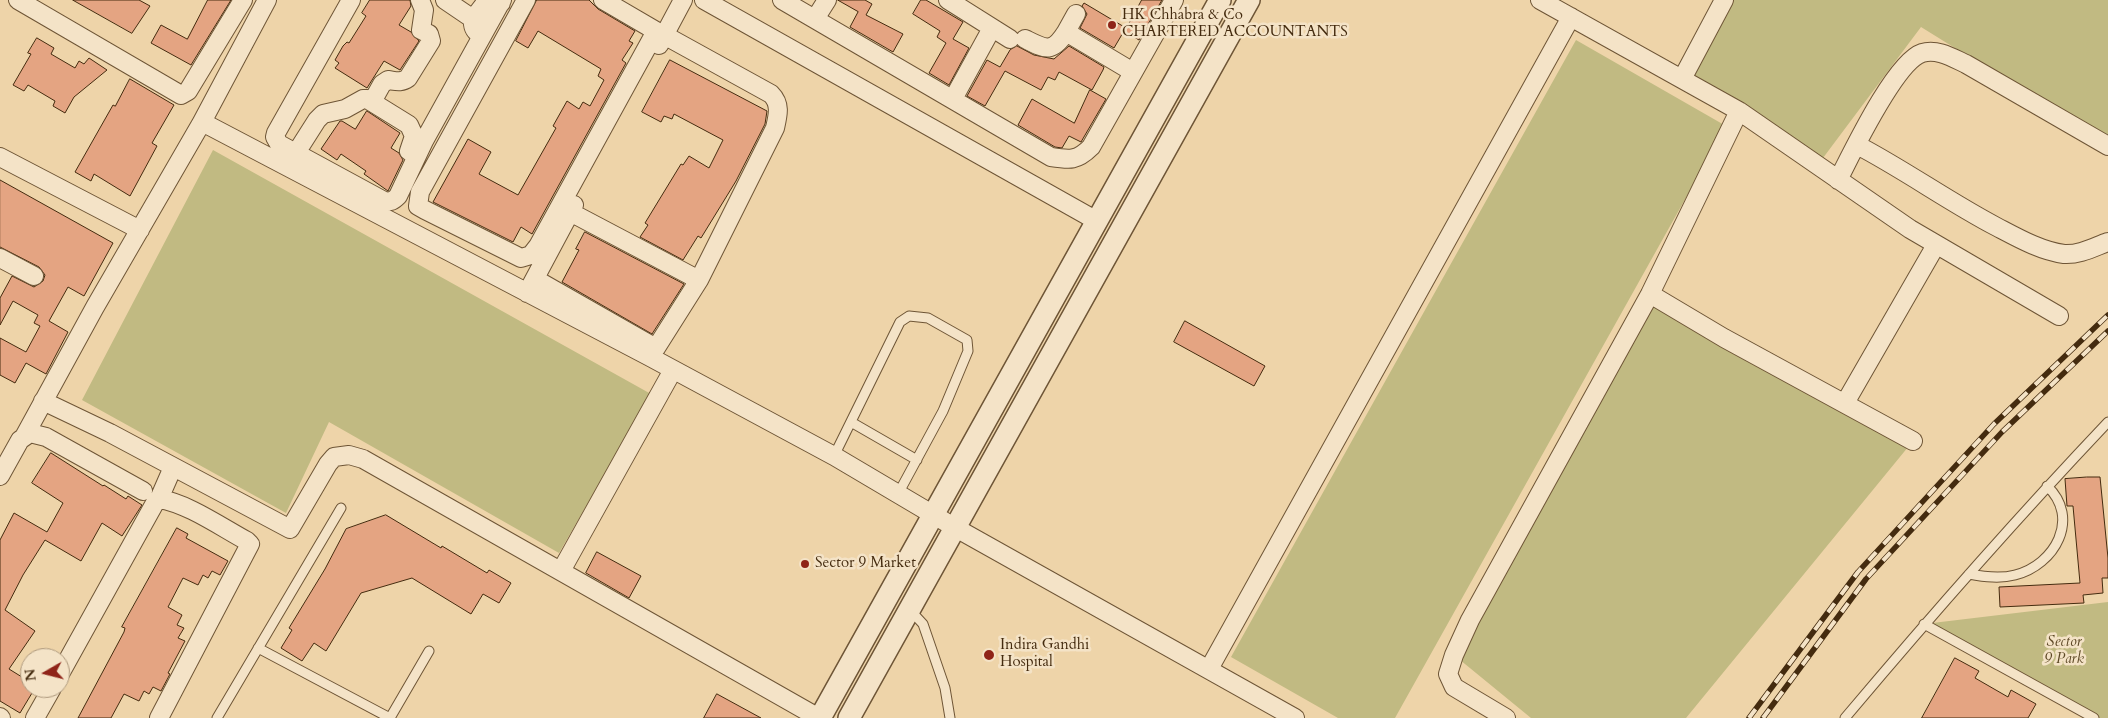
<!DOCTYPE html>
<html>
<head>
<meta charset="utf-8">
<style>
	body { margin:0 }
	#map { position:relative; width:2108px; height:718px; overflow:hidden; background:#eed4a9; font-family:Cardo,serif }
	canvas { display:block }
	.north { position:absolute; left:20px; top:648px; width:50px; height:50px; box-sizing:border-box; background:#f4e3c7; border:1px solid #ae997d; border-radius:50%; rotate:262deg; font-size:14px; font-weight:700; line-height:20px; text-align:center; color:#442b0f }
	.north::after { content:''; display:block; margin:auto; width:18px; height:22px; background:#8f2418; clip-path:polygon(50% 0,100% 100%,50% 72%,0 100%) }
</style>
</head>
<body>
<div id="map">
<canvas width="2108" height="718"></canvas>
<div class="north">N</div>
</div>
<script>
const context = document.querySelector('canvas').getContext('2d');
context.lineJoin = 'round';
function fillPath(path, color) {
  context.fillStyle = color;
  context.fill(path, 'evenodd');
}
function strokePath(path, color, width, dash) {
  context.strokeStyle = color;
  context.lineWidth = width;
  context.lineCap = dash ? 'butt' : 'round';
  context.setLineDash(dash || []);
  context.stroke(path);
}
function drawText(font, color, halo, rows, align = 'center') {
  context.font = font + ' Cardo,serif';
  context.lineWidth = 5;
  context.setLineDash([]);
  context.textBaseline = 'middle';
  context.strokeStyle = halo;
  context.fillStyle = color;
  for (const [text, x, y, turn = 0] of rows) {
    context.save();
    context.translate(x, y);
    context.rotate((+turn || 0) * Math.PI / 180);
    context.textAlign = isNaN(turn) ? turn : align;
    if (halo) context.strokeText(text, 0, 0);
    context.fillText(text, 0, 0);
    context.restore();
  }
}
fillPath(new Path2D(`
	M1725 0H2108V143L1921 27 1817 166 1682 79Z
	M1576 40 1726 126 1395 718H1338L1231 657Z
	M213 150 651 394 559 553 329 422 286 513 82 400Z
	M1650 294 1913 441 1686 718H1531L1454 655Z
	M2108 602V718H2094L1924 624Z`), '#c1ba82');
const building = new Path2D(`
	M73 0H139L150 6 132 33Z
	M208 0H231L191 65 151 43 161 25 187 39Z
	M370 0H410L411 6 399 25 411 32 419 41 400 70 384 61 367 88 335 68 339 63 335 60 343 46 347 42 349 43 366 16 362 13Z
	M537 0H589L598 9 635 31 629 41 633 43 622 60 626 63 532 234 521 227 513 242 433 202 468 139 491 152 479 174 518 195 556 128 553 126 567 101 579 109 583 102 590 106 604 80 598 76 601 69 538 31 528 48 516 41Z
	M838 0H865L872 4 866 15 903 34 893 52 850 27 858 12Z
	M921 0H926L963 22 953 39 969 48 949 85 929 73 946 43 937 37 940 31 913 14Z
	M1142 0H1162L1139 40 1124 31 1114 48 1080 28 1087 14 1082 6 1084 3 1126 28Z
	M37 38 54 48 51 54 75 68 79 61 84 64 89 58 107 70 74 97 65 113 53 106 55 101 28 85 24 91 13 85 31 54 28 53Z
	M1017 46 1034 55 1054 59 1069 46 1104 67 1103 70 1092 90 1059 72 1055 80 1048 77 1041 90 1005 71 985 106 967 96 987 60 1000 67 1010 50Z
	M670 60 767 111 765 124 736 181 701 238 698 236 683 260 640 237 648 225 645 223 681 164 683 165 689 156 709 168 723 140 674 114 672 119 664 116 661 122 642 112Z
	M130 79 174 105 152 143 157 146 130 196 94 174 91 181 75 172 113 105 115 106Z
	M1090 90 1106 99 1081 142 1069 136 1062 148 1055 147 1018 125 1032 99 1074 123Z
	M367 111 400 133 391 148 399 153 403 160 388 191 364 174 366 171 341 154 337 160 321 149 340 121H342L355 129Z
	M0 180 113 243 84 296 68 287 49 321 68 332 46 374 26 363 15 383 0 375V338L26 352 40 326 34 323 38 315 13 301 0 325V298L12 276 34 287 43 281 45 275 39 267 0 247Z
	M585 232 684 284 652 334 562 282 579 250 576 249Z
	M1185 321 1265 366 1254 386 1174 342Z
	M51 453 103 486 104 485 126 499 128 496 142 505 122 536 102 523 81 561 45 540 23 575 5 610 35 631 9 669 30 682V688H35L20 713 0 701V540L14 513 47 532 63 503 32 483Z
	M2087 477H2100L2108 558V578H2102L2103 593 2083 595 2084 603 2000 607 1999 587 2080 583 2073 506H2067L2065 479Z
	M386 515 441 548 442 546 487 573 489 570 511 583 499 603 483 594 471 614 412 578 361 593 326 651 314 643 302 661 281 648 292 630 289 628 325 569 346 529Z
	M177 528 188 534 186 538 228 561 220 575 212 571 208 578 203 575 198 585 183 578 168 607 182 615 177 625 184 628 178 638 185 641 168 673 170 674 161 691 153 687 149 694 144 691 139 701 124 694 111 718H78L124 632 125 628 122 627Z
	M597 552 641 576 629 598 586 573Z
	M1955 658 1979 671 1975 678 2008 697 2011 690 2036 704 2028 718H1922Z
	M717 694 761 718H704Z`);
fillPath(building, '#e4a482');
strokePath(building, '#442b0f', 1);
const service = new Path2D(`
	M851 422 917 460
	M834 456 900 322 909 316 928 318 967 340 968 351 943 411 898 494
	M1969 574C1985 577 2000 579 2015 575 2055 565 2081 518 2047 486
	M910 610 923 624 945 688 950 718
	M1924 624 2094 718
	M258 648 390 718 429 651
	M217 718 341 508
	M1845 718C1930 617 2017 518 2108 422`);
const minor = new Path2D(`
	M18 0 181 95 188 91 243 0
	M351 0 276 133 275 137 279 144 384 201C391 202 393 201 398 196L424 141 502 0
	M445 0 473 19C472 28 475 32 482 36
	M526 0 420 192 418 206 425 210 521 258 531 255 538 246 656 31 603 0
	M704 0 1097 221
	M782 0 1051 157C1070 160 1077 161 1091 147L1174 0
	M948 0 1010 39
	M1540 0 1739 111 1910 229 2059 316
	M473 19 486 2 501 3
	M815 19 827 0
	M1066 32 1076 14
	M1025 39C1045 49 1052 54 1066 32L1133 72
	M659 45 683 0
	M1682 79 1724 0
	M953 99 992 28
	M372 102 382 84 388 80C396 81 401 83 408 78L431 41 429 34 421 30 424 10 420 0
	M202 122 650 357 834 456 954 527 1295 718
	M1857 145C1905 170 1949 202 1997 227 2018 238 2041 251 2064 254 2080 255 2094 247 2108 242
	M296 153 317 120 323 114 345 109 363 99H367L409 125 414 136 409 151 414 155
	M0 157 140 230
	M1838 180C1852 153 1895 62 1922 53 1937 48 1953 58 1966 64L2108 146
	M570 212 699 280 775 128C778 115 781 104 771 94L664 35
	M0 258 34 276
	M535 279 656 348 699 280
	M527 293 574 205
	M1650 294 1724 338 1913 441
	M43 401 110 433 290 529 328 464 334 457 349 455 363 459 819 718
	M1845 403 1936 245
	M25 435 95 307 202 122 267 0
	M0 476 20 440 30 433 46 437 143 491
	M159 499 173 467
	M561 571 673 370
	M1209 669 1571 17
	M60 674 156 501 159 499C187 503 221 527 247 541L250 544 159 718
	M0 717 1 718
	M35 718 52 688
	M1506 718 1454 687 1448 674 1454 655 1470 620 1650 294 1739 111`);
const tertiary = new Path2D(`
	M820 718 1220 0
	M849 718 1249 0`);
strokePath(service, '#6e5536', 11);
strokePath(minor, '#6e5536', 20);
strokePath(tertiary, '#6e5536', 24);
strokePath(service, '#f4e3c7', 9);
strokePath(minor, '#f4e3c7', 18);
strokePath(tertiary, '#f4e3c7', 21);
const rail = new Path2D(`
	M1749 718 1858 572 1994 424 2108 315
	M1763 718 1866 579 2002 432 2108 331`);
strokePath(rail, '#442b0f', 5.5);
strokePath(rail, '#f4e3c7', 4, [11]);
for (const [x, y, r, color] of [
	[1112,25,5,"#8f2418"],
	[805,564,5,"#8f2418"],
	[989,655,6,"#8f2418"]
]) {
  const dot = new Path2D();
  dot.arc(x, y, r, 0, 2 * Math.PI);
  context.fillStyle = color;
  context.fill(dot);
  strokePath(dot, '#f4e3c7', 2);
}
drawText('15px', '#442b0f', '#f4e3c7', [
	["HK Chhabra & Co",1122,16],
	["CHARTERED ACCOUNTANTS",1122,33],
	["Sector 9 Market",815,564],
	["Indira Gandhi",1000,646],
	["Hospital",1000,663]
], 'left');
drawText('italic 15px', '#5d4826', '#f4e3c7', [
	["Sector",2064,643],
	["9 Park",2064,660]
]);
</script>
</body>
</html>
